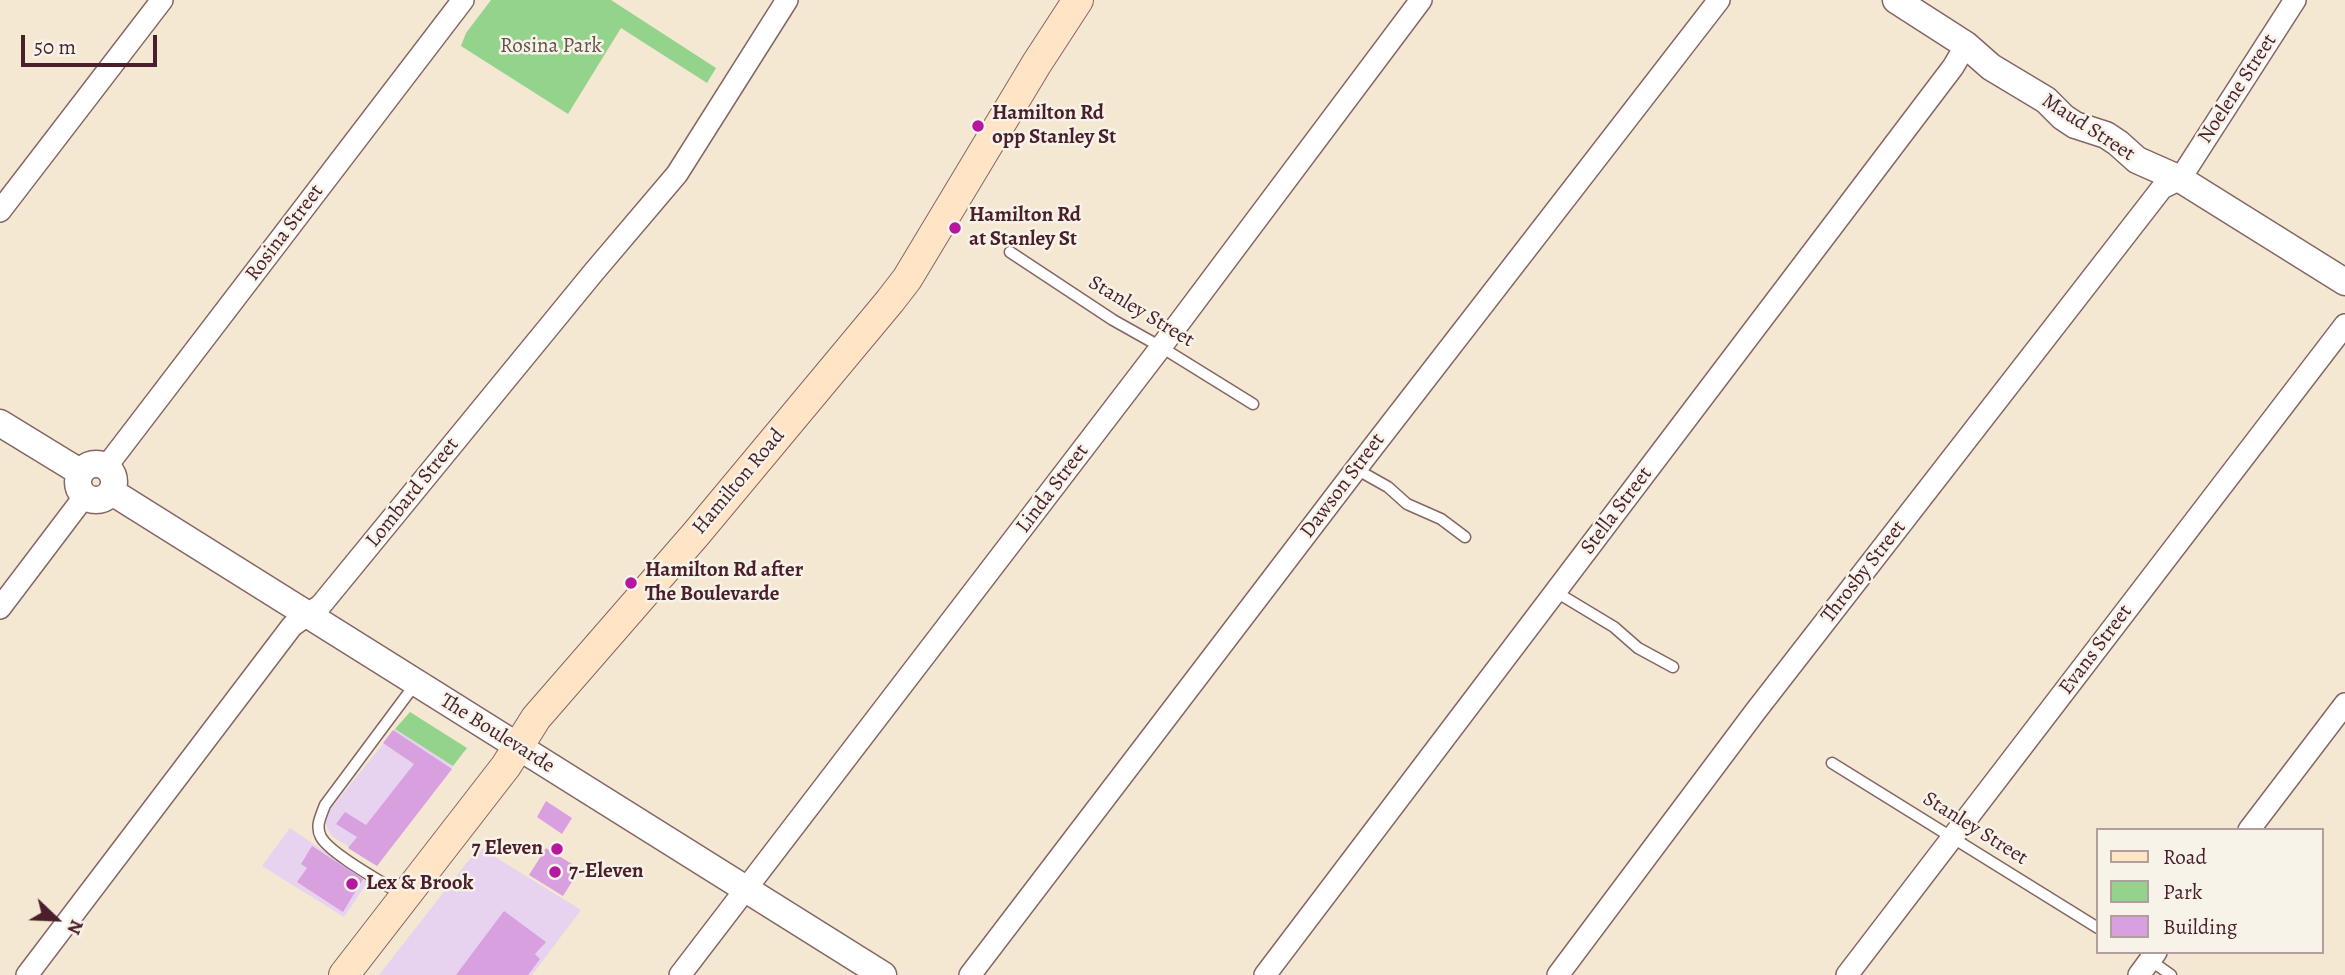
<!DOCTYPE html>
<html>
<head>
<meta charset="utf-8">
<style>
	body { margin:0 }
	#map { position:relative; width:2345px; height:975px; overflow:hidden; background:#f4e8d2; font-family:Alegreya,serif }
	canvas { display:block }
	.legend { position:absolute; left:2096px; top:828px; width:228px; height:126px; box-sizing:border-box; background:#f7f3e8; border:2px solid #b29e9c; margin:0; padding:9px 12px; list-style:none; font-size:21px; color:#4a1f2b }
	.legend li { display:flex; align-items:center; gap:14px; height:35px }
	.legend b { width:35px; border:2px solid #b29e9c }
	.north { position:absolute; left:21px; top:884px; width:70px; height:70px; -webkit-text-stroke:5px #f7f3e8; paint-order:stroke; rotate:113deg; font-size:19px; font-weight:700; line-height:28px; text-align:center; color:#4a1f2b }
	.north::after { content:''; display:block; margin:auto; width:24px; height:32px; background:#4a1f2b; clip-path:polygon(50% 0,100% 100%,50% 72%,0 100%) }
	.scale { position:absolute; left:21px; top:35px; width:136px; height:32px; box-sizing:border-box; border:4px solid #4a1f2b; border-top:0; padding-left:9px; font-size:21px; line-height:24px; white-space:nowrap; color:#4a1f2b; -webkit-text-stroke:5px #f7f3e8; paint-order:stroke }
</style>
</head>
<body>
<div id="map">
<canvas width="2345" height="975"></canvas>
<ul class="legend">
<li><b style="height:9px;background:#ffe4c6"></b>Road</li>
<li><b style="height:19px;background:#93d38b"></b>Park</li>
<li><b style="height:19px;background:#d8a0df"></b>Building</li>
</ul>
<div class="north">N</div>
<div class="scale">50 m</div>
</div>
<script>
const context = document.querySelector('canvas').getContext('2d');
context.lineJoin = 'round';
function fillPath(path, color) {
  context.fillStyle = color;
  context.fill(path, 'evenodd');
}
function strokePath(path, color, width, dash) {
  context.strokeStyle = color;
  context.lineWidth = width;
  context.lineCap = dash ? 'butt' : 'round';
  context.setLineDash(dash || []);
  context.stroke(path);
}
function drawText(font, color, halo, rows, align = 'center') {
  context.font = font + ' Alegreya,serif';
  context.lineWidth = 5;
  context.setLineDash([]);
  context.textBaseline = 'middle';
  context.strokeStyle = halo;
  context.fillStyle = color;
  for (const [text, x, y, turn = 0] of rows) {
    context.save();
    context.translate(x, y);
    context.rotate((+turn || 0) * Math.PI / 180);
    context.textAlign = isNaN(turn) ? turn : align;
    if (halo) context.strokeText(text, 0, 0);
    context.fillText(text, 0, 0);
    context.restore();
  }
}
fillPath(new Path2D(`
	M395 729 453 766 377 864 333 837 327 828 325 819 329 811Z
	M290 828 368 881 344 917 262 866Z
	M479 847 581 910 532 975H379Z`), '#e7d2ef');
fillPath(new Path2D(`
	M491 0H611L716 68 707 83 621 28 568 114 461 46 466 33Z
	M410 712 467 748 453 766 395 729Z`), '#93d38b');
fillPath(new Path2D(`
	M393 730 452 769 377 866 348 848 357 837 336 824 345 812 366 825 414 764 383 743Z
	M546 801 572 818 562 834 537 817Z
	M312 846 363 879 343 912 297 882 307 868 301 864Z
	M546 848 580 869 563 896 529 875Z
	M504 911 546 942 535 954 540 959 528 975H456Z`), '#d8a0df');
const service = new Path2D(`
	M1010 252 1113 320 1161 347 1253 404
	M1356 469 1388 487 1407 504 1441 519 1465 537
	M1556 592 1614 627 1638 648 1673 667
	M1832 763 2098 928
	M404 896C386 884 330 854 321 837 315 826 321 816 325 805L416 683
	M2150 960 2171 975`);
const minor = new Path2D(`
	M0 211 162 0
	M106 467 463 0
	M0 608 84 497
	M2249 830 2345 704
	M27 975 292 626 321 605 593 273 677 174 787 0
	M680 975 1161 347 1421 0
	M970 975 1356 469 1719 0
	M1265 975 1953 67 1966 45
	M1558 975 1755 712 2162 188 2180 179 2295 0
	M1847 975 2345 325
	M2139 975 2156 952`);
const tertiary = new Path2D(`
	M1896 0 1966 45 1991 67 2046 100 2063 117 2075 125 2106 135 2118 143 2137 160 2180 179 2345 282
	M0 423 80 472
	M78 482a18 18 0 1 1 36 0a18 18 0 1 1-36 0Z
	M112 492 883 975`);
const secondary = new Path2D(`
	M344 975 506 766 536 718 696 534 890 301 907 279 1037 63 1078 0`);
strokePath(service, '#866565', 13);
strokePath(minor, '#866565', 24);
strokePath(tertiary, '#866565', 29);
strokePath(secondary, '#866565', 32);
strokePath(service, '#fff', 10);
strokePath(minor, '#fff', 21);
strokePath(tertiary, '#fff', 26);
strokePath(secondary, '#ffe4c6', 30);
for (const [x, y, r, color] of [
	[978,126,7,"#b5179e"],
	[955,228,7,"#b5179e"],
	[631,583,7,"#b5179e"],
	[557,849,7,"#b5179e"],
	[555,872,7,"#b5179e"],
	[352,884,7,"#b5179e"]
]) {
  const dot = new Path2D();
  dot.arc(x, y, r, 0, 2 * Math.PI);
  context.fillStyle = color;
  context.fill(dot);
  strokePath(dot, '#f7f3e8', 2.5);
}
drawText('21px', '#605548', '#f7f3e8', [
	["Rosina Park",551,47]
]);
drawText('21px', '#4a1f2b', '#f7f3e8', [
	["Noelene Street",2238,89,-57],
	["Maud Street",2088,128,33],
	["Rosina Street",285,233,-53],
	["Stanley Street",1141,312,31],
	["Hamilton Road",739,482,-50],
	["Dawson Street",1343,486,-53],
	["Linda Street",1053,489,-53],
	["Lombard Street",413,493,-51],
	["Stella Street",1617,511,-53],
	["Throsby Street",1864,572,-52],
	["Evans Street",2096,650,-53],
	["The Boulevarde",497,734,32],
	["Stanley Street",1975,829,32]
]);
drawText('bold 21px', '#4a1f2b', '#f7f3e8', [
	["Hamilton Rd",992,114],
	["opp Stanley St",992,138],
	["Hamilton Rd",969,216],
	["at Stanley St",969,240],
	["Hamilton Rd after",645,571],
	["The Boulevarde",645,595],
	["7 Eleven",543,849,"right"],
	["7-Eleven",569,872],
	["Lex & Brook",366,884]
], 'left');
</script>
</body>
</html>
